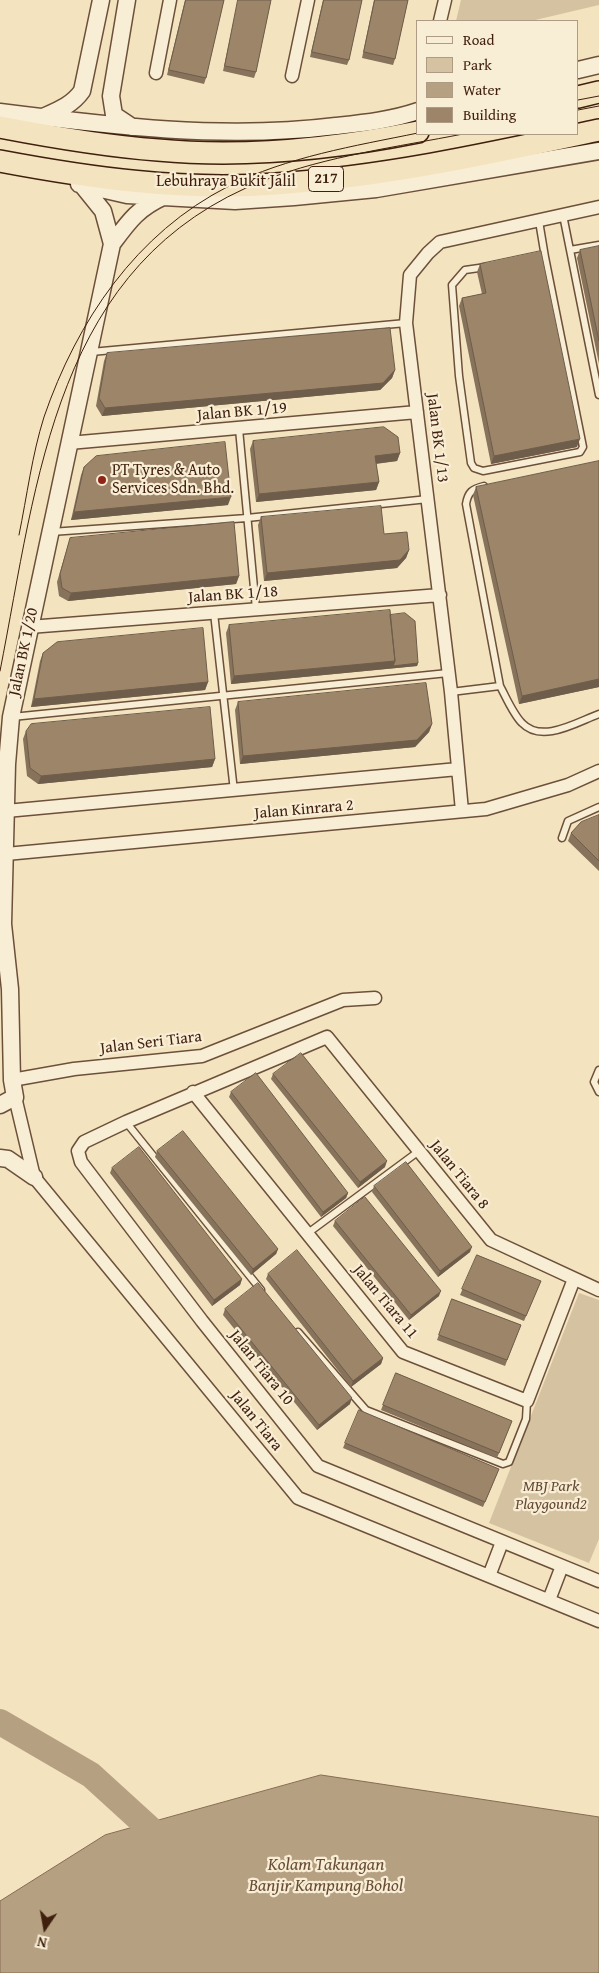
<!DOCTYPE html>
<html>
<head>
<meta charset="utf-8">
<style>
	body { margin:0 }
	#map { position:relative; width:599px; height:1973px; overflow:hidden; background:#f4e3bf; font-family:"Gentium Book Plus",serif }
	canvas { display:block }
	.legend { position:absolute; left:416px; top:20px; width:162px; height:115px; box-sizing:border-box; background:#f8edd5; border:1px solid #ae9b85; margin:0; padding:6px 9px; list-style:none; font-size:15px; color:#3f1f0d }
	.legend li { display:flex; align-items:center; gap:10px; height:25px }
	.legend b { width:25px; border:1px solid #ae9b85 }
	.north { position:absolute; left:20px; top:1903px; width:50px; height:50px; -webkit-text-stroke:4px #f8edd5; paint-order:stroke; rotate:192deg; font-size:14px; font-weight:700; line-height:20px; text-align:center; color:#3f1f0d }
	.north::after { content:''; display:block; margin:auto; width:18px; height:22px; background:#3f1f0d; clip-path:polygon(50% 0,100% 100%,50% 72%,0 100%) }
</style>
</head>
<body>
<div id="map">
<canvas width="599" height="1973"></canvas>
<ul class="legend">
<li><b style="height:6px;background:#f8edd5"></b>Road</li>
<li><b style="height:14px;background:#d5c2a1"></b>Park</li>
<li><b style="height:14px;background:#b6a082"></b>Water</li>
<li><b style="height:14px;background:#9d856a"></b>Building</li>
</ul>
<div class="north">N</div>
</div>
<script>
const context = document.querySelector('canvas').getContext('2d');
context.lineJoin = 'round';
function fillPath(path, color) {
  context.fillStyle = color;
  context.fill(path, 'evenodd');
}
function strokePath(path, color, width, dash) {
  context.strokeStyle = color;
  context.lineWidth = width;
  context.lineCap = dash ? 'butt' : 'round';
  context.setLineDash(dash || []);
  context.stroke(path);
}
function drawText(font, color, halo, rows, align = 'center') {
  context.font = font + ' "Gentium Book Plus",serif';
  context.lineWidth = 4.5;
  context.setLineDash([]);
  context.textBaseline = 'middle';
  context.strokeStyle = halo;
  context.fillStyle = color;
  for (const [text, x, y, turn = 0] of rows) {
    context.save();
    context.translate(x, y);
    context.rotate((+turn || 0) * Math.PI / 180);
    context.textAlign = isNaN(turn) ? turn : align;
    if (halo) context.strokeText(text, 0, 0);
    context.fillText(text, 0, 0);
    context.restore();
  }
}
fillPath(new Path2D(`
	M461 0H599V5L531 21H456Z
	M579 1293 599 1300V1539L589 1563 489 1523Z`), '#d5c2a1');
const water = new Path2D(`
	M321 1775 599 1817V1973H0V1901L105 1835Z`);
fillPath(water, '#b6a082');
strokePath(water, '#866c53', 1);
strokePath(new Path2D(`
	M0 1722 91 1775 170 1847`), '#b6a082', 26);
const service = new Path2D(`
	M563 215 599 395
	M570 250 599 245
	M535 258 545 257 539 221
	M486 267 465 270 452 285 459 376 471 463 474 468 483 471 580 452 583 447 545 257
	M91 352 406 323
	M239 429 256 609
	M484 486C472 489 468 492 466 504L500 686
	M51 532 247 518 428 499
	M214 613 234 791
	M451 692 500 686C506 697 513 714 522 723 542 744 577 722 599 714
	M12 717 448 673
	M562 838 568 821 599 807
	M599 1070 594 1082 599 1092
	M126 1122 261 1290
	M308 1233 419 1151
	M298 1332 366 1410 503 1464 509 1462 526 1419 527 1401`);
const minor = new Path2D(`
	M440 21 445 0
	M156 73 170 0
	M292 76 308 0
	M69 443 417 412
	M29 627 440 595
	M6 811 458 769
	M462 811 451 692 406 323 410 275 428 253 440 242 599 207
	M6 854 486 809 568 785 599 771
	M12 1080 74 1069 202 1056 343 1000 375 998
	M193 1092 403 1352 527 1401 574 1279
	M15 1097 34 1177 298 1498 599 1621
	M599 1290 491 1240 327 1037 126 1122 84 1142 78 1151 81 1162 202 1321 318 1466 599 1581
	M489 1576 502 1542
	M549 1600 562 1566`);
const tertiary = new Path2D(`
	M127 0 111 96 114 115 132 127
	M578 70 599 65
	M0 112C111 126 224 140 336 126 363 123 392 120 418 111
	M43 117C59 110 72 105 82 91L101 0
	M79 184 127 195 235 201 294 197 376 189 599 151
	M112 244C129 221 138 208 165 196
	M0 1105 15 1097 12 1080 10 989 3 924 7 764 11 717 112 244 103 211 82 185
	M0 1158 8 1159 34 1177`);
const trunk = new Path2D(`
	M578 97 599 92
	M0 127C52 137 105 146 158 150 244 158 333 149 418 132
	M0 161C90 178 183 191 275 184 384 177 492 153 599 130`);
strokePath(service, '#6c503a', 9);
strokePath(minor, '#6c503a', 15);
strokePath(tertiary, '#6c503a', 19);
strokePath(trunk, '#3f1f0d', 24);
strokePath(service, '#f8edd5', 6);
strokePath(minor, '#f8edd5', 12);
strokePath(tertiary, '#f8edd5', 16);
strokePath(trunk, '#f4e3bf', 21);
strokePath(new Path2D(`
	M578 100 599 96
	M578 110 599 106
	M19 535C27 496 32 455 44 417 77 321 136 233 229 186 287 157 354 146 418 133
	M0 671C38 479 54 262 265 180 327 156 397 147 463 134`), '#3f1f0d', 1);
fillPath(new Path2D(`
	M185 0H224L206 78 204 84 167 75Z
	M238 0H271L256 72 254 78 223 71Z
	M323 0H362L349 60 347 65 310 57Z
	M374 0H408L395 59 393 65 362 58Z
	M599 246V364L577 258 580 250Z
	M480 264 577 447 491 464 459 306 462 298 482 294 477 272Z
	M107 353 395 370 392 378 380 390 102 416 96 406 104 361Z
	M253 441 400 453 397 461 376 464 379 482 376 490 256 502 250 449Z
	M599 461V687L519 704 473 495 476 487Z
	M84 467 228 505 71 520 81 475Z
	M261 517 384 534 409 550 406 558 397 568 264 581 258 525Z
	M70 538 239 576 236 584 68 601 59 596 57 582Z
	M390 615 418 663 417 666 231 684 226 633 229 625Z
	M43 653 208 682 205 690 31 707 40 661Z
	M238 702 432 724 429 732 415 747 240 764 235 710Z
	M26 731 215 759 212 767 38 784 27 776 23 739Z
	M599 815V871L568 841 571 833Z
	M273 1074 385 1167 358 1188 271 1079Z
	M231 1092 348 1193 346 1198 321 1217 229 1097Z
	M157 1151 278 1249 276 1254 251 1275 155 1157Z
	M112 1168 242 1279 240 1285 212 1306 110 1173Z
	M374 1186 470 1252 438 1277 372 1192Z
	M335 1221 439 1296 409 1320 333 1226Z
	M477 1255 541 1281 524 1321 460 1295Z
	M268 1274 383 1358 381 1364 351 1387 266 1279Z
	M452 1299 521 1325 505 1366 437 1340Z
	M225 1309 350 1404 317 1430 223 1315Z
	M396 1373 512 1421 497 1458 381 1410Z
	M345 1443 497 1474 483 1507 343 1448Z`), '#87725b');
fillPath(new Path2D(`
	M395 370 392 378 380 390 102 416 105 408Z
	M580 439 577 447 491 464 494 456Z
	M400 453 397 461 372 464 375 456Z
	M379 482 376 490 256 502 259 494Z
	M231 497 228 505 71 520 74 512Z
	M409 550 406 558 397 568 264 581 267 573Z
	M239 576 236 584 68 601 71 593Z
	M395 661 418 663 417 666 231 684 234 676Z
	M599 679V687L519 704 522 696Z
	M208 682 205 690 31 707 34 699Z
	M432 724 429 732 415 747 240 764 243 756Z
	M215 759 212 767 38 784 41 776Z
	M387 1161 385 1167 358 1188 360 1182Z
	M348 1193 346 1198 321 1217 323 1212Z
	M472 1247 470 1252 438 1277 440 1271Z
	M278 1249 276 1254 251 1275 253 1269Z
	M242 1279 240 1285 212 1306 214 1300Z
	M441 1291 439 1296 409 1320 411 1315Z
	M383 1358 381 1364 351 1387 353 1381Z
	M352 1398 350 1404 317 1430 319 1425Z`), '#6e5d4a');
const building = new Path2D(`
	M186 0H224L206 78 169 70Z
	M238 0H271L256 72 225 66Z
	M324 0H362L349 60 312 52Z
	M375 0H408L395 59 364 52Z
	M599 246V341L580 250Z
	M541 251 580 439 494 456 462 298 486 293 480 264Z
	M390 328 395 370 383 383 105 408 99 398 107 353Z
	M384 427 398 437 400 453 375 456 379 482 259 494 253 441Z
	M225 442 231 497 74 512 84 467 96 456Z
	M599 461V679L522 696 476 487Z
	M381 506 384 534 407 532 409 550 400 560 267 573 261 517Z
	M234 522 239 576 71 593 62 588 60 574 70 538Z
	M390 610 395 661 234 676 229 625Z
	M405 613 415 621 418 663 393 666 395 661 390 615Z
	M203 628 208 682 34 699 43 653 57 642Z
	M426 683 432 724 417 740 243 756 238 702Z
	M210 707 215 759 41 776 30 768 26 731 31 724Z
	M599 815V861L571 833 581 822Z
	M301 1053 387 1161 360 1182 273 1074Z
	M256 1073 348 1193 323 1212 231 1092Z
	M183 1131 278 1249 253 1269 157 1151Z
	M139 1147 242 1279 214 1300 112 1168Z
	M406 1162 472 1247 440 1271 374 1186Z
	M365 1197 441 1291 411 1315 335 1221Z
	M297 1250 383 1358 353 1381 268 1274Z
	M477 1255 541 1281 526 1316 462 1289Z
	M258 1283 352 1398 319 1425 225 1309Z
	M452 1299 521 1325 507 1360 439 1335Z
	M396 1373 512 1421 499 1453 383 1405Z
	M359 1410 499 1469 485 1502 345 1443Z`);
fillPath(building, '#9d856a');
strokePath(building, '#6e5d4a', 1);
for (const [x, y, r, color] of [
	[102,480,5,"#8f2418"]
]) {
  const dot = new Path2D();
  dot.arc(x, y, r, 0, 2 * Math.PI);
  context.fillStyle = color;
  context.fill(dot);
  strokePath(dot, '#f8edd5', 2);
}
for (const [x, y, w] of [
	[326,179,35]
]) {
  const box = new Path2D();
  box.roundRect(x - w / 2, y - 12.5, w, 25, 4);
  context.fillStyle = '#f8edd5';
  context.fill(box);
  strokePath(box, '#3f1f0d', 1);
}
drawText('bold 15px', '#3f1f0d', null, [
	["217",326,179]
]);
drawText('16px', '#3f1f0d', '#f8edd5', [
	["Lebuhraya Bukit Jalil",226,182],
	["Jalan BK 1/19",242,412,-5],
	["Jalan BK 1/13",437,438,83],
	["Jalan BK 1/18",233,595,-4],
	["Jalan BK 1/20",24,652,-78],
	["Jalan Kinrara 2",304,810,-5],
	["Jalan Seri Tiara",151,1043,-7],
	["Jalan Tiara 8",459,1175,51],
	["Jalan Tiara 11",385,1302,50],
	["Jalan Tiara 10",261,1368,51],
	["Jalan Tiara",256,1421,51]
]);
drawText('16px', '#3f1f0d', '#f8edd5', [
	["PT Tyres & Auto",112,471],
	["Services Sdn. Bhd.",112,489]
], 'left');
drawText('italic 16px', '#644832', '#f8edd5', [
	["MBJ Park",551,1487],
	["Playgound2",551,1505]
]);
drawText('italic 18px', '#694c36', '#f8edd5', [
	["Kolam Takungan",326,1865],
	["Banjir Kampung Bohol",326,1886]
]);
</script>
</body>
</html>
